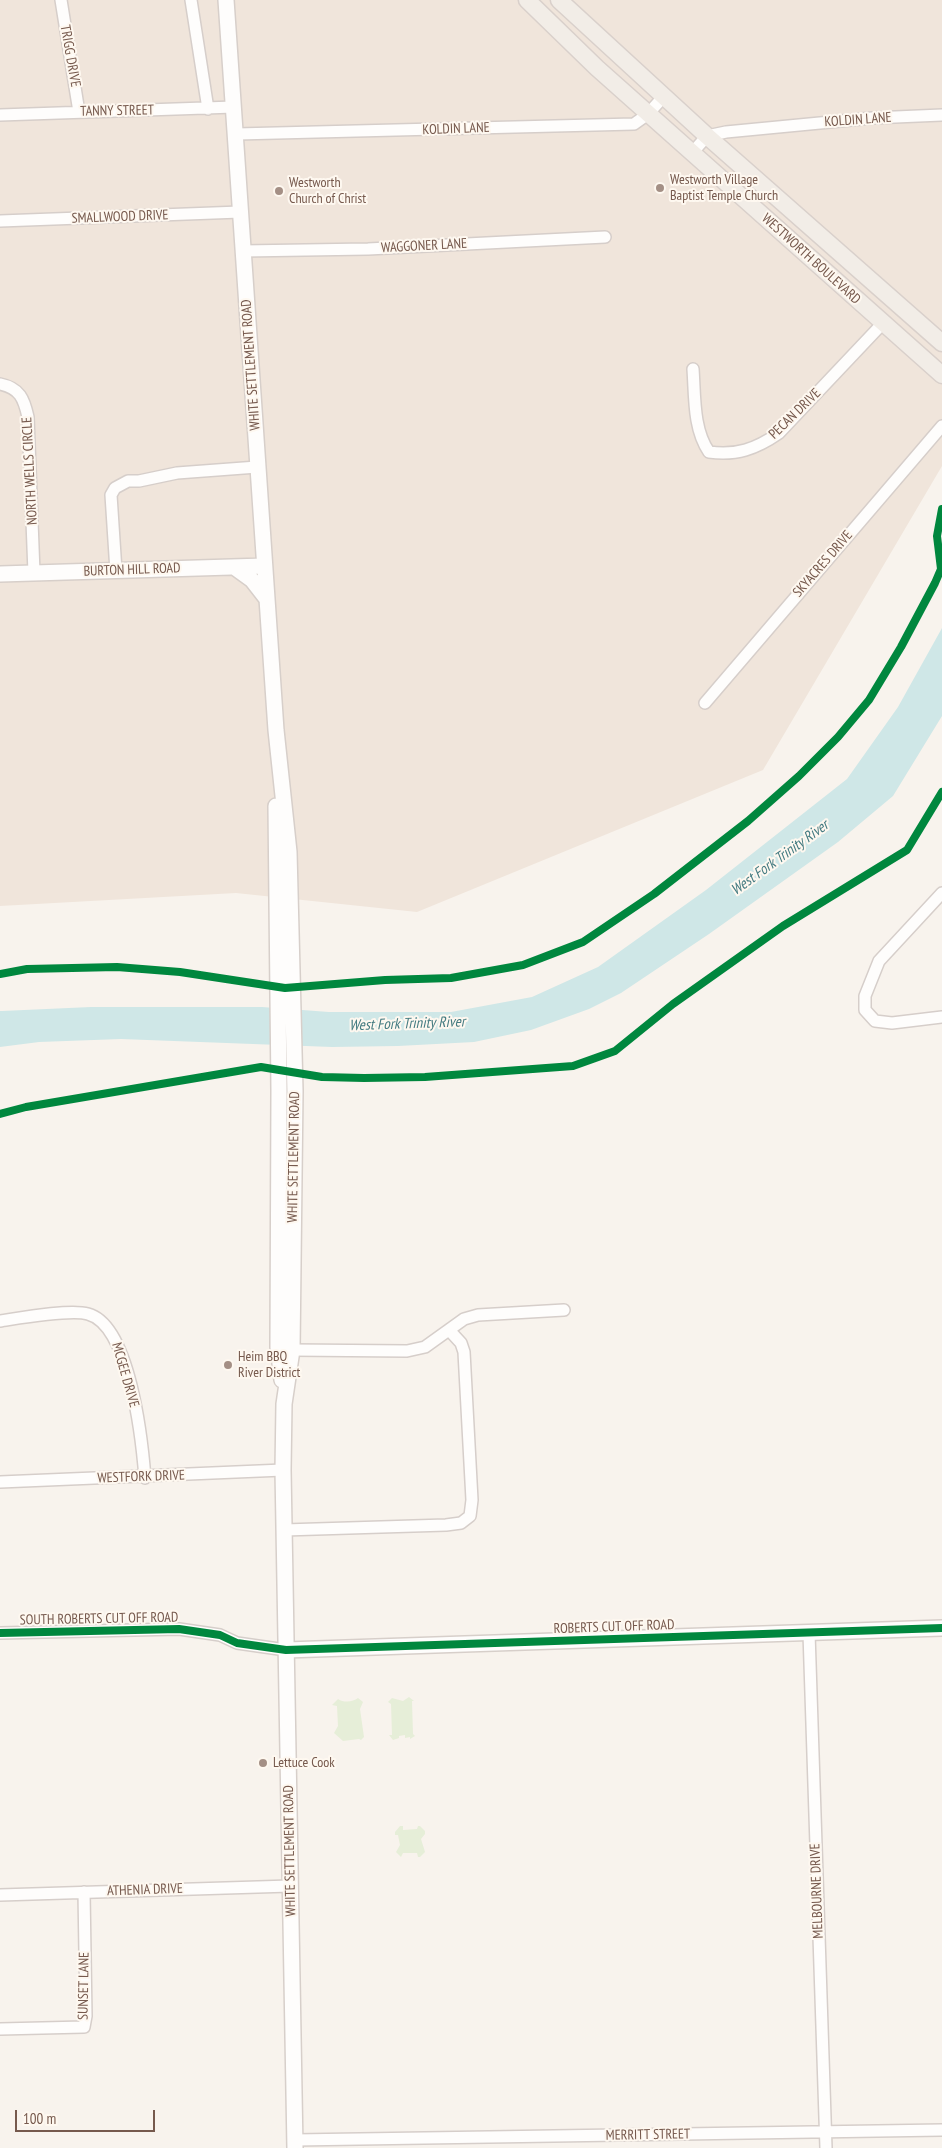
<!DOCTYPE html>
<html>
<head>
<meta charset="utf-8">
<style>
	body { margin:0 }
	#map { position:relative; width:942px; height:2148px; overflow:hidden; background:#f8f3ed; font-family:"PT Sans Narrow",sans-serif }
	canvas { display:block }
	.scale { position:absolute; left:15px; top:2110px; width:140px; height:22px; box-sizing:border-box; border:2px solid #76594d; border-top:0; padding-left:6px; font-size:15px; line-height:18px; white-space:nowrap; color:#76594d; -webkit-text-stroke:4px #fef8f0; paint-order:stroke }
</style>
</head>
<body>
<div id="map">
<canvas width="942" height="2148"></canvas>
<div class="scale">100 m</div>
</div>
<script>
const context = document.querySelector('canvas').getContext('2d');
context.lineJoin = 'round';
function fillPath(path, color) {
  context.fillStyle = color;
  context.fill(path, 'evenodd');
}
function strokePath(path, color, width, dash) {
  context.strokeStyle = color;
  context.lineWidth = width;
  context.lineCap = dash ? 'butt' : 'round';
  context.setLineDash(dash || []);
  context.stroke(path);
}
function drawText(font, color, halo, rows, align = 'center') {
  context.font = font + ' "PT Sans Narrow",sans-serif';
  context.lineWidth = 4;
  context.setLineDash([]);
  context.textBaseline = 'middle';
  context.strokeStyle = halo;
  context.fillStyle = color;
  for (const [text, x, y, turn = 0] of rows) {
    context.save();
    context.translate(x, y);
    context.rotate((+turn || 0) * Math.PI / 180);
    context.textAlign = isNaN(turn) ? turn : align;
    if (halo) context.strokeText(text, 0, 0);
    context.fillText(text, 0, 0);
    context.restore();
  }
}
fillPath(new Path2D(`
	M0 0H942V466L763 770 417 912 236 893 0 906Z`), '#f0e5db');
fillPath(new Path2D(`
	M409 1697 414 1701H412L413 1734 415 1736 410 1739V1737L405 1738V1735L399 1736V1738L393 1740 389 1735H392L391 1704 388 1702 392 1698 403 1701Z
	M358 1698 363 1702 360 1709 364 1737 361 1740 359 1739 343 1741 334 1733 338 1726 337 1706 332 1705 338 1699C344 1703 353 1702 358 1698Z
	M400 1826H403V1830L417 1829 418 1826H420L425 1831V1834L421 1839 425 1852 420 1857H418L417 1853H403L401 1857 396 1852 400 1845 398 1835H395V1832Z`), '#e6eed8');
fillPath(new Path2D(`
	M942 628V716L893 796 838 842 709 934 621 993 589 1009 531 1030 474 1042 398 1046 332 1047 121 1039 39 1042 0 1047V1011H2L91 1007H262L329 1012H451L532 997 598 967 706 890 847 779 898 707Z`), '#cfe7e7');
const street = new Path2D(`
	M61 0 79 112
	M191 0 208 109
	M0 115 234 107
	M237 134 634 124 648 114 664 96
	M692 153 707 136 726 132 872 118 942 115
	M0 221 240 212
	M243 251 368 249 605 237
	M693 369C695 396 693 429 709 452 736 456 756 449 779 433L883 323
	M0 384C20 388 24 399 28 417L34 573
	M116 571 111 495 115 488 128 481H139L177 473 257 467
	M705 703 942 426
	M942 893 879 961 865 996V1010L875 1021 892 1023 942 1017
	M0 1321C20 1318 70 1309 88 1314 130 1325 142 1440 145 1478
	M292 1350 407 1351 425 1347 464 1319 478 1315 564 1310
	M0 1482 283 1470
	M284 1530 446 1525 461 1523 470 1516 472 1500 464 1352 461 1343 449 1330
	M0 1633 179 1629 220 1635 237 1643 286 1650
	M809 1633 826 2148
	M0 1895 290 1886
	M0 2029 84 2027 86 2016 84 1892
	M295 2140 942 2130`);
const secondary = new Path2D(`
	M226 0 276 730 289 852 295 1091 292 1350 284 1404 283 1470 295 2148
	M234 567 252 580 266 598
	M0 574 264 566
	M276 806 279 1091 278 1347 282 1380
	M286 1650 942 1628`);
const primary = new Path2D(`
	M527 0 597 68 942 375
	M559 0 707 136 942 343`);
strokePath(street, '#d6ceca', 14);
strokePath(secondary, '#d7cfca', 18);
strokePath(primary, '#d9d0cb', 19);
strokePath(street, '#fefdfc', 11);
strokePath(secondary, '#fefdfc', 15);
strokePath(primary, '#f2ede7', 16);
strokePath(new Path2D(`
	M0 974 27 969 117 967 180 972 285 988 385 980 451 978 523 965 583 942 654 894 748 821 799 776 838 737 869 700 901 647 935 583 941 569 937 536 942 509
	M0 1114 26 1107 261 1067 322 1077 364 1078 425 1077 573 1066 615 1051 673 1004 783 926 907 850 942 792
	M0 1633 179 1629 220 1635 237 1643 286 1650 942 1628`), '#00873e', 8);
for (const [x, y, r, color] of [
	[660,188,5,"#a48f85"],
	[279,191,5,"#a48f85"],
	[228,1365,5,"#a48f85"],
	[263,1763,5,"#a48f85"]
]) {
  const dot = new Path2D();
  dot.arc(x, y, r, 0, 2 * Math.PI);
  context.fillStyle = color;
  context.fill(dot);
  strokePath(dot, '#fef8f0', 2);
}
drawText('14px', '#76594d', '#fef8f0', [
	["TRIGG DRIVE",70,56,80],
	["TANNY STREET",117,111,-1],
	["KOLDIN LANE",858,120,-4],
	["KOLDIN LANE",456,129,-2],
	["SMALLWOOD DRIVE",120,217,-2],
	["WAGGONER LANE",424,246,-3],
	["WESTWORTH BOULEVARD",811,259,42],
	["WHITE SETTLEMENT ROAD",251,365,-94],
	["PECAN DRIVE",795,414,-44],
	["NORTH WELLS CIRCLE",30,471,-93],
	["SKYACRES DRIVE",823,564,-49],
	["BURTON HILL ROAD",132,570,-2],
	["WHITE SETTLEMENT ROAD",294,1157,-89],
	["MCGEE DRIVE",125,1375,74],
	["WESTFORK DRIVE",141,1477,-2],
	["SOUTH ROBERTS CUT OFF ROAD",99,1619,-1],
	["ROBERTS CUT OFF ROAD",614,1627,-2],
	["WHITE SETTLEMENT ROAD",290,1851,-91],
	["ATHENIA DRIVE",145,1890,-2],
	["MELBOURNE DRIVE",817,1891,-92],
	["SUNSET LANE",84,1986,-89],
	["MERRITT STREET",648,2135,-1]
]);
drawText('14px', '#76594d', '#fef8f0', [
	["Westworth Village",670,180],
	["Baptist Temple Church",670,196],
	["Westworth",289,183],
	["Church of Christ",289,199],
	["Heim BBQ",238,1357],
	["River District",238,1373],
	["Lettuce Cook",273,1763]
], 'left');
drawText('italic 15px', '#447b81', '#fef8f0', [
	["West Fork Trinity River",780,858,-36],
	["West Fork Trinity River",407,1024,-2]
]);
</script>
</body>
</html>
